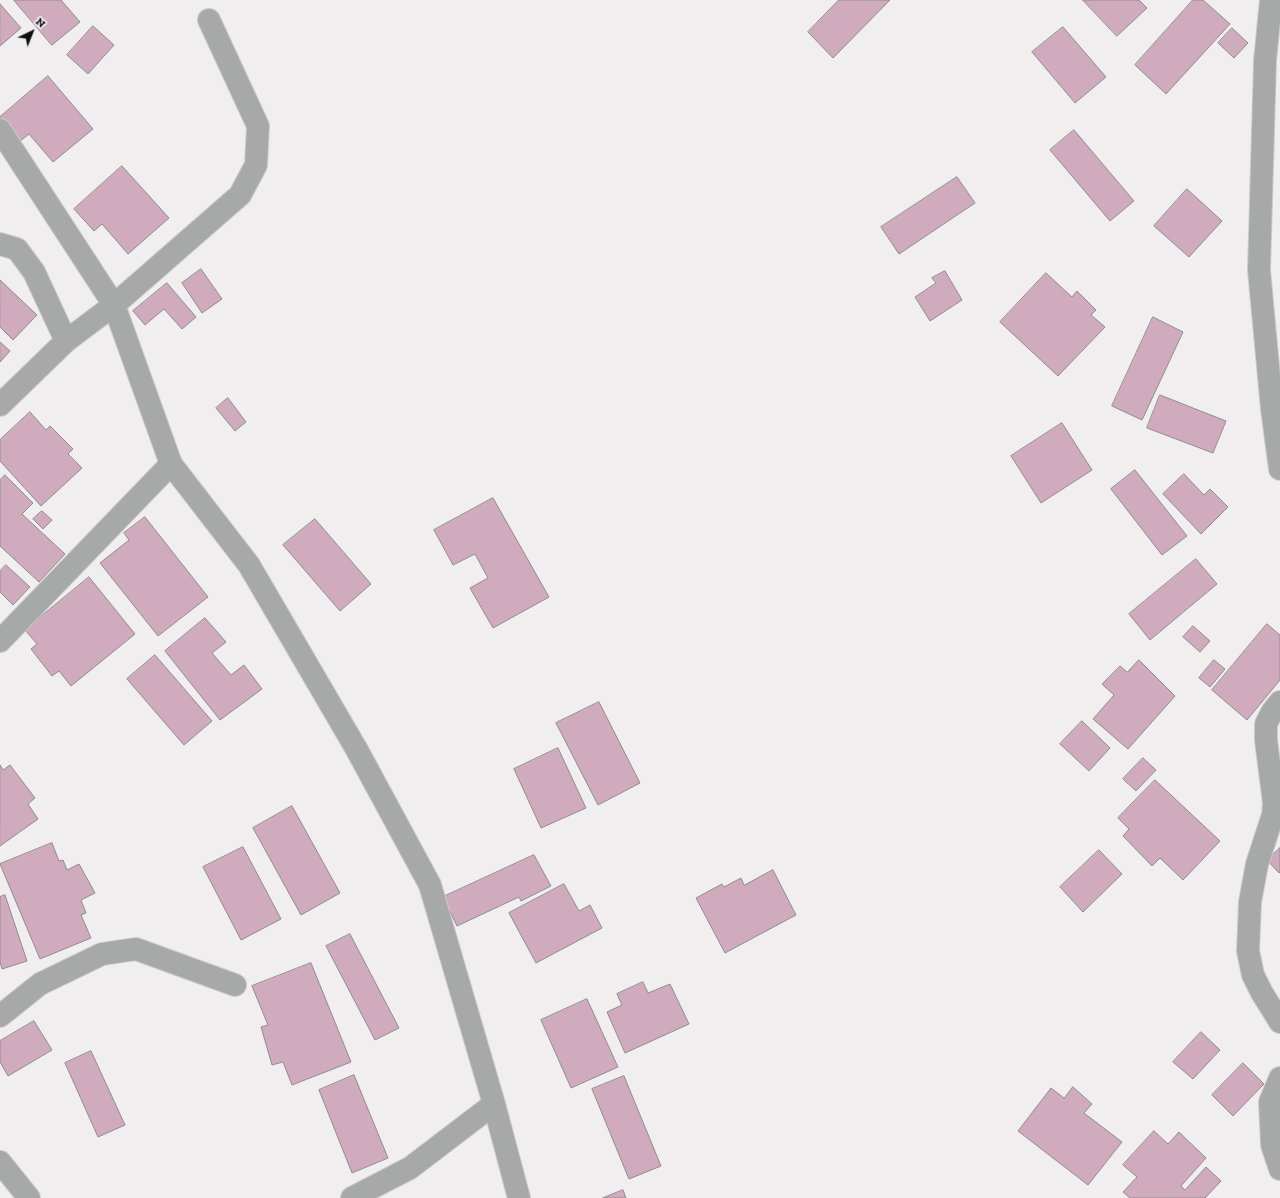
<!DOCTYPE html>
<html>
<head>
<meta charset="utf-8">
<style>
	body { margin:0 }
	#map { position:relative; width:1280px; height:1198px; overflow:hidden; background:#f1eeef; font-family:"Zilla Slab",serif }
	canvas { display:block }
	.north { position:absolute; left:12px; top:12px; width:40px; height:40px; -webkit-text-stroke:3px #f1eeef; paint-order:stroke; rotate:43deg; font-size:11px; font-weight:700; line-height:16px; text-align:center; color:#0f0e0f }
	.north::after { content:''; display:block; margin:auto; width:14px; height:18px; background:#0f0e0f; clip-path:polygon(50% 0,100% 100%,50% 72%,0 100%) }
</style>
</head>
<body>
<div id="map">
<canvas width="1280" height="1198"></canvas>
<div class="north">N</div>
</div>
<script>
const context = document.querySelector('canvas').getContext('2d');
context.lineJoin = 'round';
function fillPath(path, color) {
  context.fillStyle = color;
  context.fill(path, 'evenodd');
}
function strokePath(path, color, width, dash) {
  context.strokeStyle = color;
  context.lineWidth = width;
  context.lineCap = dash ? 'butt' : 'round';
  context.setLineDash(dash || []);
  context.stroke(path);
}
const building = new Path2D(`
	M14 0H61L80 22 52 45Z
	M839 0H890L833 58 808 32Z
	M1083 0H1139L1147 8 1117 36Z
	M1193 0H1203L1230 24 1166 94 1135 65Z
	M0 4 21 28 0 46Z
	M93 26 114 45 88 74 67 55Z
	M1063 27 1106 77 1075 103 1032 52Z
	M1232 28 1248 43 1234 58 1218 43Z
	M48 76 93 129 53 162 29 134 19 142 0 120V117Z
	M1074 130 1134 201 1110 221 1050 150Z
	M122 166 169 218 128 254 102 224 94 231 74 209Z
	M957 177 975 203 899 254 881 227Z
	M1187 189 1222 221 1189 257 1154 226Z
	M201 269 222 299 202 313 182 283Z
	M945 271 962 300 930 321 915 297 936 283 932 278Z
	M1046 273 1072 297 1077 291 1096 310 1091 315 1105 327 1058 376 1000 322Z
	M0 280 37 315 13 340 0 327Z
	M167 283 196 317 182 329 164 309 145 325 133 311Z
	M1153 317 1183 332 1142 420 1112 406Z
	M0 342 10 351 0 362Z
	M1160 395 1226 421 1213 453 1147 428Z
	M228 398 246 422 235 431 216 408Z
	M30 412 46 430 50 426 73 449 68 454 82 468 41 506 0 461V440Z
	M1062 423 1092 470 1041 503 1011 456Z
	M1135 470 1187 536 1162 555 1111 489Z
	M1184 474 1204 495 1210 489 1228 507 1201 534 1163 494Z
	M5 475 33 503 22 514 65 554 39 582 0 546V480Z
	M493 498 549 597 493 628 470 588 488 578 475 554 453 565 434 530Z
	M42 511 52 520 43 529 33 519Z
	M145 517 208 597 158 636 100 563 129 540 124 533Z
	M315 519 371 584 340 611 283 545Z
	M1196 559 1217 584 1150 640 1129 614Z
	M6 565 30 587 13 605 0 592V571Z
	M89 577 135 634 71 686 59 671 52 676 31 649 37 644 25 630Z
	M205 618 226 642 212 653 231 675 244 665 262 689 220 720 165 651Z
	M1267 624 1280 635V680L1247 720 1212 690Z
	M1193 626 1210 641 1200 652 1183 637Z
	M155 655 212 721 184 745 127 679Z
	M1139 660 1175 696 1128 749 1093 719 1114 695 1102 684 1120 666 1127 672Z
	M1214 660 1225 669 1210 687 1199 678Z
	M599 702 640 783 598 805 556 723Z
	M1082 721 1110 748 1089 771 1060 744Z
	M558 748 586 808 541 828 514 769Z
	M1143 758 1156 770 1136 791 1123 779Z
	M0 765 3 770 10 765 35 798 28 804 38 819 0 846Z
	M1155 780 1220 841 1183 880 1160 858 1152 866 1123 836 1129 829 1118 818Z
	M292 806 340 893 301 915 253 828Z
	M52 843 59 861 63 860 67 870 79 864 95 893 81 900 86 913 81 915 91 938 40 959 0 864Z
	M243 847 281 919 241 940 203 867Z
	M1280 848V872L1279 873 1267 860Z
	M1099 850 1122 874 1083 912 1060 887Z
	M534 855 551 886 521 901 519 897 457 926 443 897Z
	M773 870 796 915 725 953 696 898 722 884 724 887 741 878 744 885Z
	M564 884 579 911 590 905 602 928 536 963 509 913Z
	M5 895 27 961 2 969 0 962V897Z
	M350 934 399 1028 375 1040 326 946Z
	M311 963 351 1062 292 1085 283 1062 272 1065 261 1027 268 1025 252 986Z
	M643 982 648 993 670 984 689 1024 625 1053 607 1012 622 1005 617 994Z
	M587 999 618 1067 571 1088 541 1020Z
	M34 1021 52 1050 8 1076 0 1062V1041Z
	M1201 1032 1220 1050 1193 1079 1173 1062Z
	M91 1051 125 1125 98 1137 65 1063Z
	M1243 1063 1264 1084 1233 1116 1212 1095Z
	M354 1075 388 1158 352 1173 319 1090Z
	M624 1076 661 1166 629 1179 592 1089Z
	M1073 1087 1092 1104 1084 1113 1122 1142 1088 1185 1018 1131 1051 1088 1064 1098Z
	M1154 1131 1168 1144 1179 1132 1206 1158 1181 1186 1185 1190 1206 1167 1221 1181 1205 1198H1130L1123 1192 1137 1177 1123 1165Z
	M623 1190 626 1198H603Z`);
fillPath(building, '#d0aabd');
strokePath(building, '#8f8c8d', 1);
const minor = new Path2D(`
	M1271 0 1265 61 1259 270 1272 409 1280 469
	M0 130 114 305 171 464 249 565 357 750 430 885 494 1104 519 1198
	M0 244 17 249 34 272 66 341
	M0 405 66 341 114 305 240 195 256 165 258 126 209 20
	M0 641 171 464
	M1280 702 1272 712 1266 724V740L1274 803 1273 815 1257 864 1250 902 1248 951 1253 975 1262 993 1280 1022
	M0 1016 40 984 102 954 136 949 235 985
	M1280 1078 1270 1102 1272 1145 1280 1169
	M0 1162 29 1198
	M352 1198 410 1168 494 1104`);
strokePath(minor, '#cdcacb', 24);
strokePath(minor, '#a7a9a9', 22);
</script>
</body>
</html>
